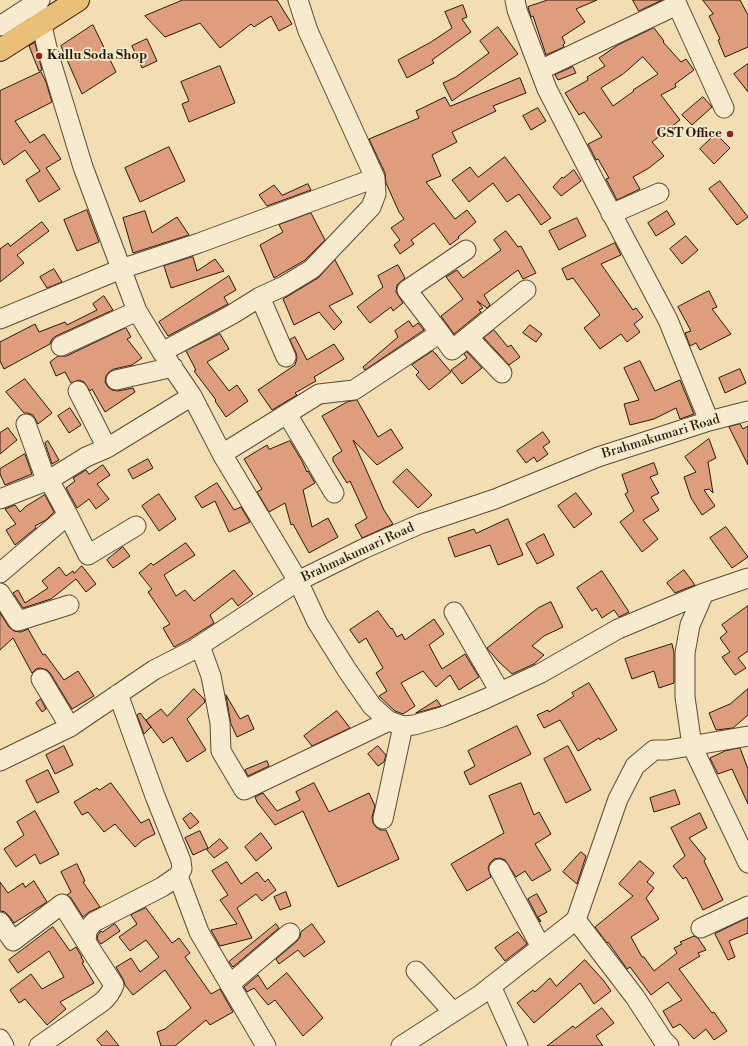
<!DOCTYPE html>
<html>
<head>
<meta charset="utf-8">
<style>
	body { margin:0 }
	canvas { display:block; background:#f3deb3 }
</style>
</head>
<body>
<canvas width="748" height="1046"></canvas>
<script>
const context = document.querySelector('canvas').getContext('2d');
context.lineJoin = 'round';
function fillPath(path, color) {
  context.fillStyle = color;
  context.fill(path, 'evenodd');
}
function strokePath(path, color, width, dash) {
  context.strokeStyle = color;
  context.lineWidth = width;
  context.lineCap = dash ? 'butt' : 'round';
  context.setLineDash(dash || []);
  context.stroke(path);
}
function drawText(font, color, halo, rows, align = 'center') {
  context.font = font + ' "Libre Bodoni",serif';
  context.lineWidth = 3.5;
  context.setLineDash([]);
  context.textBaseline = 'middle';
  context.strokeStyle = halo;
  context.fillStyle = color;
  for (const [text, x, y, turn = 0] of rows) {
    context.save();
    context.translate(x, y);
    context.rotate((+turn || 0) * Math.PI / 180);
    context.textAlign = isNaN(turn) ? turn : align;
    if (halo) context.strokeText(text, 0, 0);
    context.fillText(text, 0, 0);
    context.restore();
  }
}
const building = new Path2D(`
	M183 0H277L292 24 279 31 271 16 254 27 251 24 220 48 200 23 165 37 145 16Z
	M548 0H597L576 9 585 22 562 37 565 43 563 45 564 47 546 55 533 16 531 17 528 7Z
	M633 0H662L639 11Z
	M703 0H740L748 15V47L725 57 718 40 720 39 709 16 713 14Z
	M463 5 467 17 462 19 471 32 432 60 434 63 407 78 398 60 431 42 452 28 445 12Z
	M93 25 116 72 82 94 61 46Z
	M498 27 518 54 452 101 443 83 456 77 489 53 480 41Z
	M654 28 664 41 663 42 681 62 686 59 694 70 675 84 676 87 661 95 680 120 652 142 664 156 649 168 633 177 640 189 617 200 606 179 609 178 598 159 596 160 588 144 602 137 584 112 579 115 565 93 588 80 587 77 605 66 599 58 618 45ZM643 57 658 74 633 90 634 91 613 106 601 88 623 74Z
	M147 39 157 61 142 68 132 46Z
	M35 43 42 70 39 71 29 46Z
	M748 64V92L734 74Z
	M220 66 235 103 189 122 182 104 189 101 181 82Z
	M573 67 576 73 558 80 555 75Z
	M41 72 46 82 52 102 15 121 30 143 44 134 61 159 46 168 60 189 39 202 26 180 40 171 25 150 4 165 0 158V91Z
	M520 78 526 93 493 106 496 111 452 132 457 142 432 155 441 176 426 182 455 219 467 210 476 222 458 237 459 238 450 245 434 223 411 240 414 244 400 254 394 245 400 240 391 228 404 219 399 212 386 183 385 173 369 139 419 118 416 111 445 97 450 106Z
	M703 97 712 107 692 125 682 115Z
	M538 108 546 121 531 130 523 116Z
	M716 134 730 148 714 164 700 149Z
	M169 147 185 181 140 202 125 168Z
	M505 157 551 218 541 225 519 194 507 202 493 183 469 202 452 180 470 167 478 177Z
	M574 170 581 181 561 196 553 187 562 177 563 178Z
	M720 181 748 217 737 225 709 189Z
	M308 184 311 190 267 206 259 195 274 185 282 195Z
	M87 210 99 242 77 251 64 220Z
	M145 211 152 233 177 217 189 235 133 253 123 218Z
	M667 211 675 224 656 236 648 223Z
	M311 213 325 240 305 260 274 278 260 245 283 232 279 225Z
	M577 218 586 236 559 250 549 231Z
	M42 222 49 231 17 255 24 263 0 282V249L8 243 10 246Z
	M506 231 518 247 521 246 536 273 523 279 518 270 484 295 490 305 487 308 477 301 483 308 479 310 481 312 454 334 441 316 463 299 446 277 457 270 463 278 501 250 494 240Z
	M686 236 698 250 682 264 670 249Z
	M615 243 621 255 601 264 633 310 636 308 643 317 634 324 640 332 627 342 621 334 600 349 584 328 600 315 573 278 567 280 562 269Z
	M193 257 197 271 215 259 224 271 171 288 164 266Z
	M335 260 353 294 329 306 342 322 334 330 319 312 294 325 283 299 318 278Z
	M398 265 405 278 397 285 396 292 403 303 393 311 391 307 370 323 357 307 383 287 378 276Z
	M54 269 62 282 47 288 40 277Z
	M229 276 236 290 224 297 228 304 168 336 159 322Z
	M709 291 717 307 712 309 731 334 700 350 696 343 690 346 685 333 691 331 678 307Z
	M104 296 113 310 56 336 52 339 50 344 4 369 0 361V342L35 324 39 332 65 322 67 325 97 310 93 304Z
	M409 321 413 327 418 323 424 330 365 370 363 367 398 337 395 331Z
	M530 325 542 334 536 342 523 333Z
	M126 328 131 337 127 339 142 358 132 365 114 369 109 372 106 376 105 382 108 387 112 390 118 391 133 388 135 392 105 412 92 389 90 391 84 382 79 380 71 383 65 372 56 376 50 362 58 356H66Z
	M494 330 508 347 511 345 520 357 509 365 484 338Z
	M220 334 229 349 207 362 229 391 237 385 248 401 226 417 215 401 216 400 194 371 196 370 186 351Z
	M295 337 307 360 334 344 344 359 314 377 316 381 295 393 297 395 272 410 258 390 295 365 297 358 296 353 290 340Z
	M433 351 451 372 429 390 416 375 419 372 412 365Z
	M467 352 482 368 462 384 451 370 467 358 464 354Z
	M640 361 655 391 680 380 694 414 680 419 676 408 654 419 630 425 624 404 639 400 624 368Z
	M740 369 746 383 725 393 719 378Z
	M25 379 52 413 38 424 33 415 28 413H24L6 392Z
	M357 400 378 437 391 429 403 448 377 465 353 440 384 510 393 524 362 538 355 525 367 518 350 481 347 483 333 461V457L342 451 322 416 347 402Z
	M70 408 81 425 69 433 58 416Z
	M740 424 743 429 748 426V465L729 427Z
	M8 428 17 440 0 454V433Z
	M543 432 550 442 543 447 548 454 537 462 534 457 526 463 517 451Z
	M709 439 716 458 708 462 713 493 709 489 704 490 715 506 702 515 691 498 684 477 696 472 685 457Z
	M48 441 59 460 52 464 45 443Z
	M290 441 302 461 307 472 308 471 315 483 303 490 312 527 328 518 338 537 309 553 293 524 291 525 285 503 269 512 257 492 262 489 244 459 267 445 269 449Z
	M25 454 32 474 5 485 0 474V469Z
	M148 459 153 468 133 479 128 470Z
	M654 463 658 474 650 477 659 493 651 497 659 510 643 520 658 539 642 552 620 522 634 511 625 494 628 492 622 475Z
	M103 465 110 475 97 484 109 499 96 509 89 499 77 508 66 488 75 481 73 478 86 470 89 474Z
	M407 469 432 495 418 508 393 482Z
	M217 483 234 510 241 507 250 522 229 532 215 501 202 508 195 497Z
	M576 493 592 514 574 528 558 506Z
	M159 494 176 519 159 531 142 506Z
	M45 495 54 512 46 520 35 526 36 528 15 545 6 530 16 524 5 509 15 505 20 512 25 507Z
	M508 519 523 555 498 565 490 545 455 557 448 538 474 529 476 533Z
	M726 527 748 557 732 568 710 538Z
	M544 534 554 555 537 564 526 544Z
	M186 543 195 555 164 575 176 596 185 590 194 601 234 570 253 594 238 606 232 598 210 615 214 623 187 640 174 647 163 628 170 624 148 592 152 589 139 573 151 563 153 565Z
	M123 547 130 556 113 568 107 560Z
	M82 566 96 584 86 592 76 579 51 599 23 608 13 593 18 590 25 603 48 588 42 581 59 567 66 576 73 571 74 573Z
	M684 570 695 585 675 593 667 583Z
	M602 571 629 612 619 617 614 610 602 618 596 608 592 611 577 588Z
	M551 602 563 627 544 636 532 646 544 655 534 664 512 674 498 661 487 648 538 608Z
	M748 606V651L738 658 746 668 735 675 722 657 730 652 720 638 727 632 722 625Z
	M378 611 391 629 392 628 397 637 402 634 405 640 434 619 444 634 429 645 442 669 465 654 479 677 459 690 450 675 436 687 423 671 401 683 415 706 403 714 395 711 379 696 387 691 376 673 383 668 366 638 359 643 350 630Z
	M0 613 9 627 14 631 21 632 28 629 43 655 45 654 64 680 78 671 94 696 72 709 50 673 47 670 40 668 36 669 32 673 13 638 0 650Z
	M672 644 674 652V683L659 688 654 671 632 679 625 659Z
	M589 683 617 730 600 740 599 738 578 751 560 720 544 728 537 715 548 710 549 712 574 696 572 693Z
	M194 689 204 699 205 702 187 719 206 750 187 762 172 737 163 743 151 727 144 734 137 715 140 713 151 727 146 720 161 709 167 716Z
	M748 689V715L733 728 716 730 709 713 730 704Z
	M226 695 240 719 248 715 254 729 237 737 231 724Z
	M41 699 46 709 42 712 36 703Z
	M437 700 441 706 416 713Z
	M337 711 350 728 312 746 304 736Z
	M517 726 531 754 470 785 464 772 475 766 468 751Z
	M64 746 73 765 55 774 46 755Z
	M378 746 386 755 384 762 378 766 368 754Z
	M568 746 591 790 566 803 544 759Z
	M740 748 748 769V804L732 769 718 774 710 758 725 751Z
	M267 761 269 766 248 776 245 770Z
	M48 770 59 792 37 803 26 781Z
	M111 783 141 823 149 819 155 834 143 840 135 847 115 824 104 832 88 812 82 815 74 802 97 788 99 790Z
	M314 783 329 812 369 793 375 806 372 817 373 823 376 827 380 830H386L399 859 338 887 303 811 275 825 257 802 255 797 263 793 277 811 300 800 296 792Z
	M521 783 534 815 539 812 551 834 535 844 551 870 532 881 525 871 516 877 505 860 500 858 494 859 490 863 488 868 491 877 467 891 451 864 504 833 489 796Z
	M675 790 680 804 654 812 650 798Z
	M35 811 59 854 40 864 35 854 16 867 4 849 24 835 17 822Z
	M191 813 199 822 190 829 183 819Z
	M700 813 707 828 689 838 706 859 704 861 723 900 703 910 686 877 683 879 673 866 685 856 671 828Z
	M200 831 208 848 193 855 185 838Z
	M261 833 272 848 256 861 245 847Z
	M220 839 228 848 214 858 207 850Z
	M581 852 586 856 577 884 563 872Z
	M640 861 654 873 647 882 654 888 646 898 659 919 631 937 642 957H644L654 971 677 953 674 948 682 944 680 942 694 936 698 938 706 950 698 953 700 956 679 969 712 1013 714 1012 727 1031 714 1040 706 1029 694 1039 680 1024 673 1028 663 1011 682 1000 668 982 651 995 630 967 627 969 608 942 607 943 595 927 633 896 619 884Z
	M227 862 241 884 257 872 265 882 268 879 276 890 262 901 256 894 237 908 252 938 220 946 211 930 237 924 220 900 228 895 212 871Z
	M77 864 85 881 83 882 100 907 89 912 83 917 71 898 67 895 71 892 61 872Z
	M34 881 47 902 14 923 9 916 5 912 0 911V882L8 893 23 883 25 887Z
	M286 892 291 906 280 910 274 897Z
	M537 894 547 912 538 917 541 921 540 922 528 899Z
	M146 908 172 943 179 938 190 953 185 957 211 994 220 989 233 1012 210 1025 206 1020 175 1046H161L157 1032 165 1029 191 1008 165 970 133 995 125 985 123 979 116 967 131 958 140 972 159 957 146 940 130 951 119 937 137 924 131 915Z
	M748 918V933L729 941 735 957 728 960 715 934Z
	M115 924 120 931 101 944 97 939 98 935 101 931 102 932Z
	M276 924 279 928 233 967 229 962Z
	M312 924 325 942 304 957 298 950 279 964 276 959 297 941 300 937 301 932Z
	M53 927 70 951 76 947 82 957H81L84 962 82 963 94 983 60 1002 66 1009 47 1025 25 999 19 1003 10 990 31 974 42 989 64 977 49 951 18 973 9 960Z
	M518 932 527 944 505 961 495 948Z
	M585 960 604 981 611 991 594 1004 580 983 534 1023 517 1003 533 990 535 992 550 978 556 986Z
	M287 973 323 1018 303 1036 275 1000 268 1005 254 988 247 992 244 987 258 975 267 989Z
	M602 1008 614 1023 596 1036 603 1046H547L573 1026 575 1028Z
	M107 1031 119 1046H102L97 1040Z`);
fillPath(building, '#de9e7e');
strokePath(building, '#291808', 1);
const minor = new Path2D(`
	M515 0 517 10 547 89 597 186 668 320 709 421
	M675 0 724 108
	M38 9 48 52 83 167 137 311 162 352 192 396 222 454 298 581 317 622 347 670 372 706 389 721 403 726 414 725 442 717 485 699 541 673 618 629 704 593 748 578
	M0 26 40 0
	M540 70 677 5
	M611 214 659 193
	M260 297 286 357
	M0 319 121 269 199 243 375 178
	M440 333 452 350 526 290
	M468 337 502 373
	M61 346 137 311
	M162 352 231 315 260 297 284 286 312 269 371 207 376 194 375 178 308 31 298 0
	M116 380 173 367
	M78 391 107 448
	M287 414 334 493
	M26 424 46 480
	M222 454 319 394 354 390 440 333 407 290 466 250
	M0 499 49 480 86 457 107 448 192 396
	M68 515 88 555 136 526
	M0 573 68 515 49 480
	M0 593 18 621 69 605
	M704 593 690 625 685 653V697L692 746 748 863
	M454 612 500 692
	M200 646 211 676 220 723 221 751 244 790 389 721
	M41 679 70 727
	M0 761 70 727 154 670 193 650 298 581 363 549 420 524 495 499 598 457 709 421 748 411
	M383 819 403 726
	M499 869 541 947
	M178 876 199 932 266 1046
	M0 922 13 941 62 904 86 942
	M701 928 748 906
	M416 971 453 1012
	M230 984 290 933
	M491 986 518 1046
	M0 1039 4 1046
	M39 1046 102 1002C108 997 111 993 114 985L86 942 87 930 94 922 162 887 178 876 182 869 181 861 155 796 118 694
	M401 1046 480 995 576 920
	M669 1046 663 1040 635 997 576 920 618 799 635 766 654 750H667L748 736`);
const major = new Path2D(`
	M0 50 78 0`);
strokePath(minor, '#5c4a33', 21);
strokePath(major, '#291808', 24);
strokePath(minor, '#f7eace', 19);
strokePath(major, '#eabf7a', 22);
for (const [x, y, r, color] of [
	[39,56,4,"#8f2418"],
	[730,134,4,"#8f2418"]
]) {
  const dot = new Path2D();
  dot.arc(x, y, r, 0, 2 * Math.PI);
  context.fillStyle = color;
  context.fill(dot);
  strokePath(dot, '#f7eace', 1.5);
}
drawText('bold 13px', '#291808', '#f7eace', [
	["Kallu Soda Shop",47,56],
	["GST Office",722,134,"right"]
], 'left');
drawText('13px', '#291808', '#f7eace', [
	["Brahmakumari Road",661,437,-17],
	["Brahmakumari Road",358,553,-25]
]);
</script>
</body>
</html>
